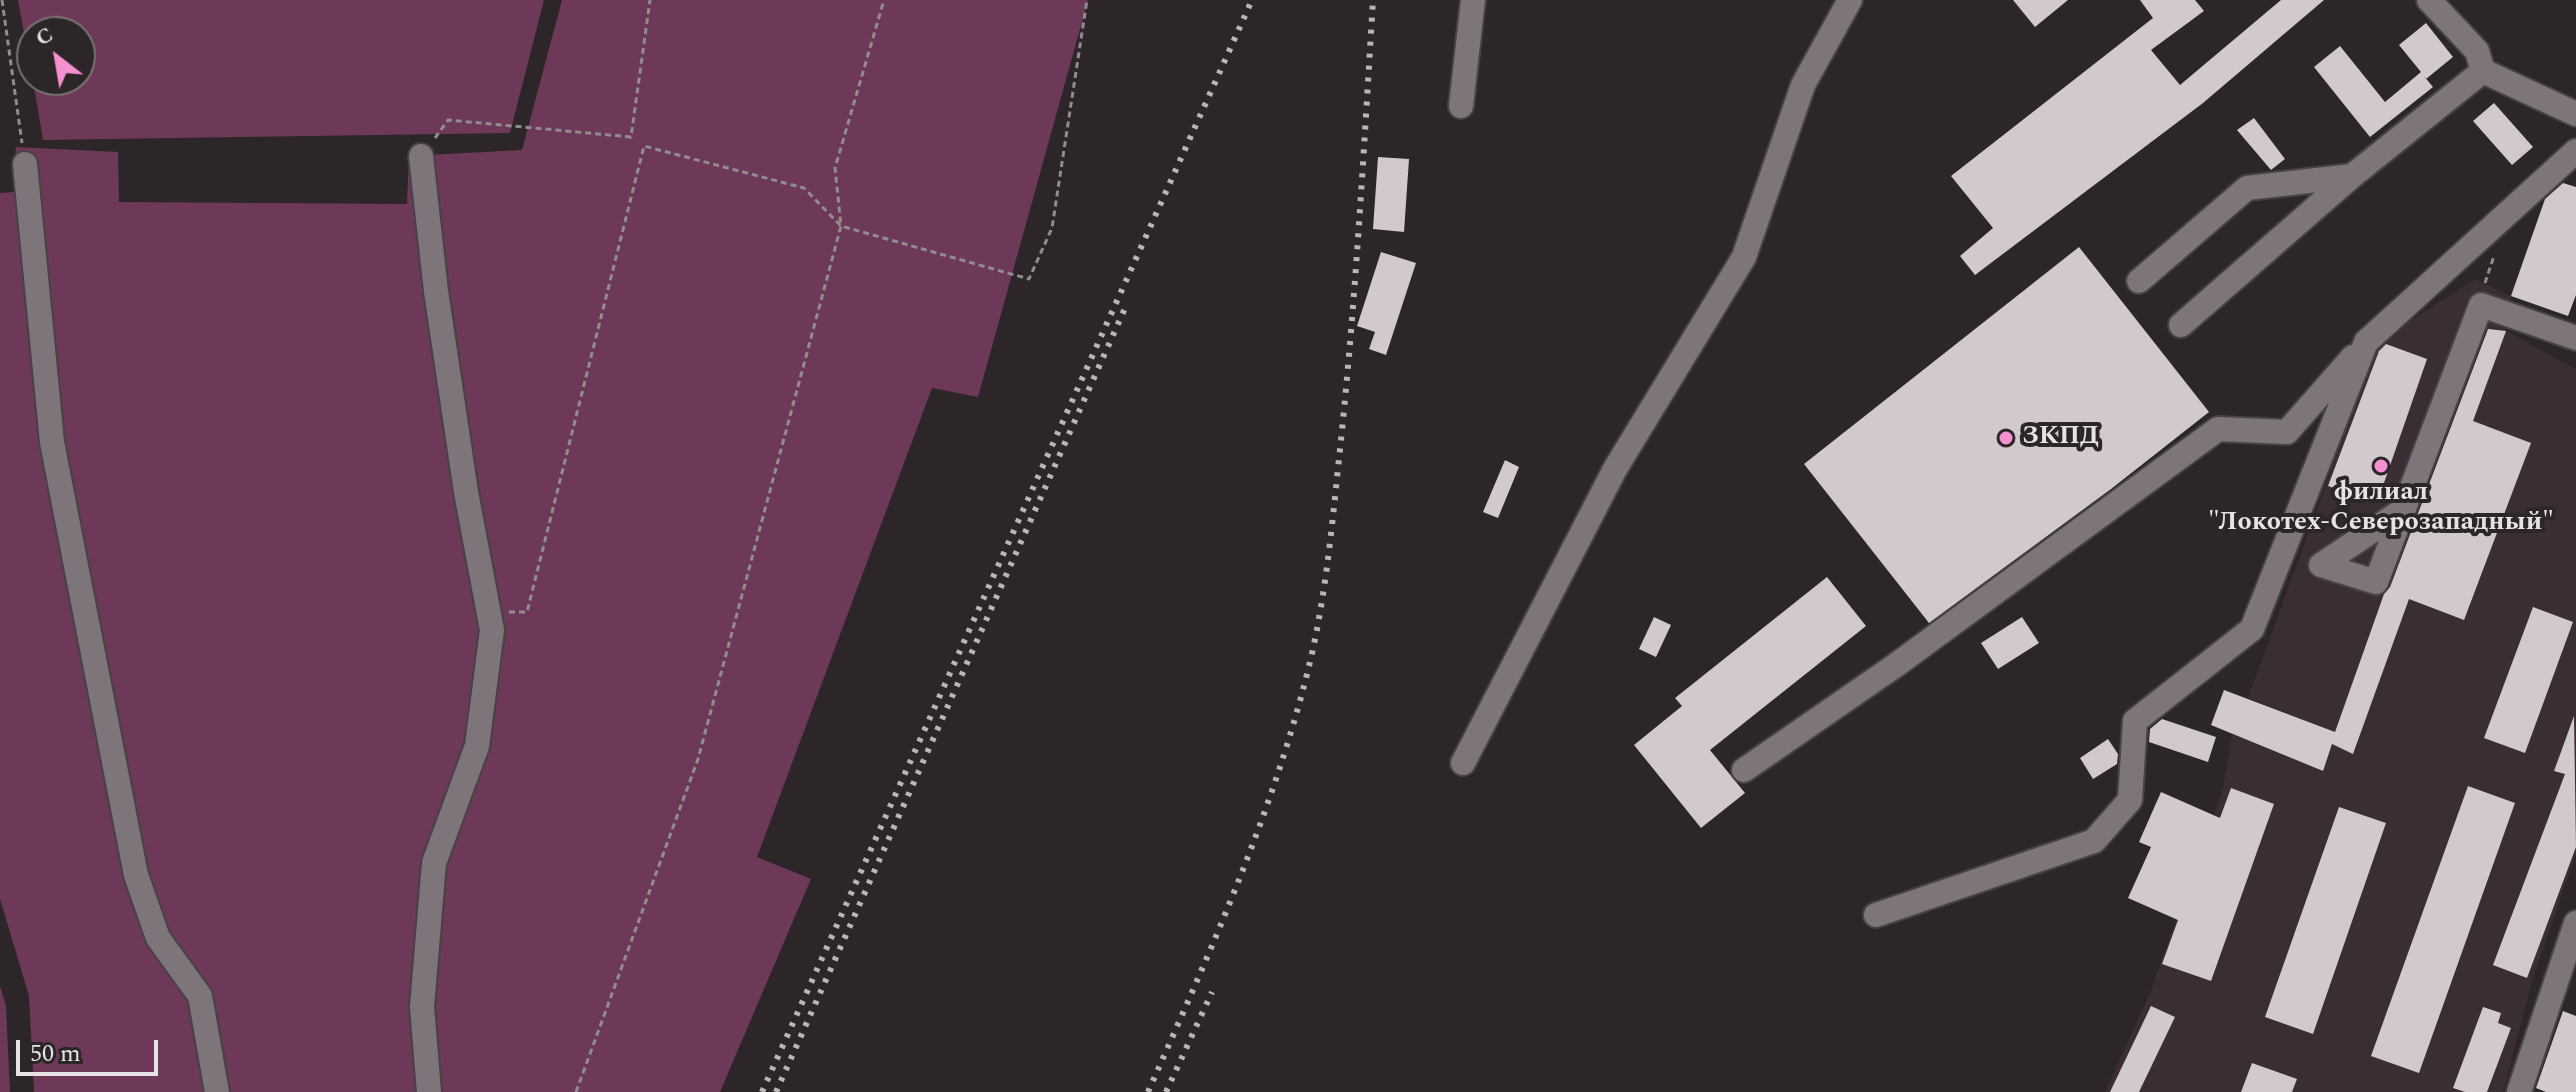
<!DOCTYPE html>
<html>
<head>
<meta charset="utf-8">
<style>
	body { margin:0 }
	#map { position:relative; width:2576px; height:1092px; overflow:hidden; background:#2c2629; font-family:Spectral,serif }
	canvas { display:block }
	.north { position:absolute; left:16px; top:16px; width:80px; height:80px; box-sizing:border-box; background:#2c2629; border:2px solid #777274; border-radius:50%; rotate:329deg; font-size:22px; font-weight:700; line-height:32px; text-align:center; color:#e7e3e5 }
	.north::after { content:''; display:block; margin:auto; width:28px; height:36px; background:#f790ce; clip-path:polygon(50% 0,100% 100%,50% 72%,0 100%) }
	.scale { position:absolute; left:16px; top:1040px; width:142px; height:36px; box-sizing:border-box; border:4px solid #e7e3e5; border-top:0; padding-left:10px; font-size:24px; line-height:28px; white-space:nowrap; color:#e7e3e5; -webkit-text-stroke:6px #2c2629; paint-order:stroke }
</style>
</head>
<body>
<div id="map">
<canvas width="2576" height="1092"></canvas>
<div class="north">С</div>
<div class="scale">50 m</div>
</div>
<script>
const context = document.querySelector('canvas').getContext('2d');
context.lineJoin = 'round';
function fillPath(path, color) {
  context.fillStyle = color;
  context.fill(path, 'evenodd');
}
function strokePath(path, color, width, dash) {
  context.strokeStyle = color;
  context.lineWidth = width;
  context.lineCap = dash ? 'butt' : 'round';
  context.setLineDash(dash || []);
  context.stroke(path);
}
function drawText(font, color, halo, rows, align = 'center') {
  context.font = font + ' Spectral,serif';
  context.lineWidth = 8;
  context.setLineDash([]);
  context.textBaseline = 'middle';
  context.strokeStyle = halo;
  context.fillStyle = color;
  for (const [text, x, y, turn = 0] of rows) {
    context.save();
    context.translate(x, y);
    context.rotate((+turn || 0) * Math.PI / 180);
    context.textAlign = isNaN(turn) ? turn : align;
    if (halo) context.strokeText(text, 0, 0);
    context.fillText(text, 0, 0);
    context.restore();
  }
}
fillPath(new Path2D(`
	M2475 279 2511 296 2506 331 2576 369V854L2533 978 2503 1092H2105L2150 993 2223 789 2232 734 2322 771 2332 744 2353 753 2505 331 2478 329 2335 732 2248 698 2378 342Z`), '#3a2d34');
fillPath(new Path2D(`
	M18 0H544L510 133 43 140 33 80H80V32H32V77Z
	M562 0H1088L978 397 932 388 757 857 811 879 720 1092H34L29 996 0 899V193L14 192 16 147 118 152 119 202 407 204 409 156 522 150Z
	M0 986 6 1006 10 1092H0Z`), '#6e3859');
fillPath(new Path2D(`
	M2013 0H2068L2035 27Z
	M2140 0H2195L2204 11 2151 50 2180 85 2281 0H2324L2203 103 1975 275 1960 256 1993 228 1951 176 2153 18Z
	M2426 23 2453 57 2426 79 2423 75 2433 87 2370 137 2314 67 2340 46 2385 102 2421 72 2399 45Z
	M2494 103 2533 147 2512 165 2473 121Z
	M2254 118 2285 159 2271 170 2237 130Z
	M1378 157 1409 159 1404 232 1373 229Z
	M2563 183 2576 187V295L2568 316 2511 296 2545 199Z
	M2079 247 2209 412 2111 489 1929 623 1804 464Z
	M1381 252 1416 263 1386 355 1369 349 1375 332 1357 326Z
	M2488 329 2506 331 2473 421 2531 443 2464 620 2409 599 2353 754 2332 744 2323 771 2211 725 2224 690 2335 732 2384 594 2390 587Z
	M2386 344 2427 359 2377 503 2328 486 2379 351Z
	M1505 460 1519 467 1498 518 1483 512Z
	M1827 577 1866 626 1710 750 1745 793 1701 828 1634 745 1682 706 1675 698Z
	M2533 607 2573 622 2525 753 2484 738Z
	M1654 617 1671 625 1656 657 1639 649Z
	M2022 617 2039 643 1998 669 1981 643Z
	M2574 716 2576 847 2527 978 2493 965 2565 774 2554 771Z
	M2162 719 2216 737 2208 762 2149 742 2150 729Z
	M2108 739 2118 754 2117 764 2093 779 2080 758Z
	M2468 786 2515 803 2419 1073 2371 1056Z
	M2231 788 2274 804 2211 981 2162 964 2178 920 2128 898 2151 847 2139 842 2161 792 2220 818Z
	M2339 807 2386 823 2313 1034 2265 1017Z
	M2151 1006 2175 1017 2139 1092H2110Z
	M2483 1007 2501 1013 2498 1023 2511 1028 2487 1092H2465L2453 1088Z
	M2563 1011 2576 1016V1092H2546L2536 1088Z
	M2252 1063 2297 1079 2292 1092H2241Z`), '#d1c9cd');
const minor = new Path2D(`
	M2429 0 2477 51 2483 71
	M1461 106 1473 0
	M421 156 436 291 466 492 492 630 477 746 434 863 422 1007 429 1092
	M25 164 52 442 136 875 158 938 200 996 217 1092
	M2139 281 2247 188 2352 176
	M2181 325 2352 176 2483 71 2576 114
	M2403 510 2321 565 2376 582 2481 305 2576 338
	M1463 763 1615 469 1744 257 1803 85 1850 0
	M1744 770 1896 665 2218 429 2287 432 2353 357
	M1876 915 2094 841 2130 800 2135 721 2252 629 2366 342 2576 151
	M2519 1092 2576 923`);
strokePath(minor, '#474245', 28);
strokePath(new Path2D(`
	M2 0 22 143
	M435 138 448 120 631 137 650 0
	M2485 283 2494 256
	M509 612H527L644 146 804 188 841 226 1029 279 1052 228 1087 0
	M576 1092 698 759 841 226 835 168 884 0`), '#918c8f', 3, [6, 4]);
strokePath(minor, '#7d7579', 24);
strokePath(new Path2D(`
	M762 1092 1252 0
	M776 1092 1126 306
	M1148 1092C1210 952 1274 811 1310 662 1327 590 1333 514 1341 440 1356 294 1364 147 1373 0
	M1166 1092 1212 992`), '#bab5b7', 6, [4, 8]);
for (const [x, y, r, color] of [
	[2006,438,8,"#f790ce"],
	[2381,466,8,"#f790ce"]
]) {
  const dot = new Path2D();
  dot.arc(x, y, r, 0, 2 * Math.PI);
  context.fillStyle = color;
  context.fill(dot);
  strokePath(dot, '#2c2629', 3);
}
drawText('bold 26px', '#e7e3e5', '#2c2629', [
	["ЗКПД",2022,438],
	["филиал",2381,494,"center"],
	["\"Локотех-Северозападный\"",2381,524,"center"]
], 'left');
</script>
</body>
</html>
